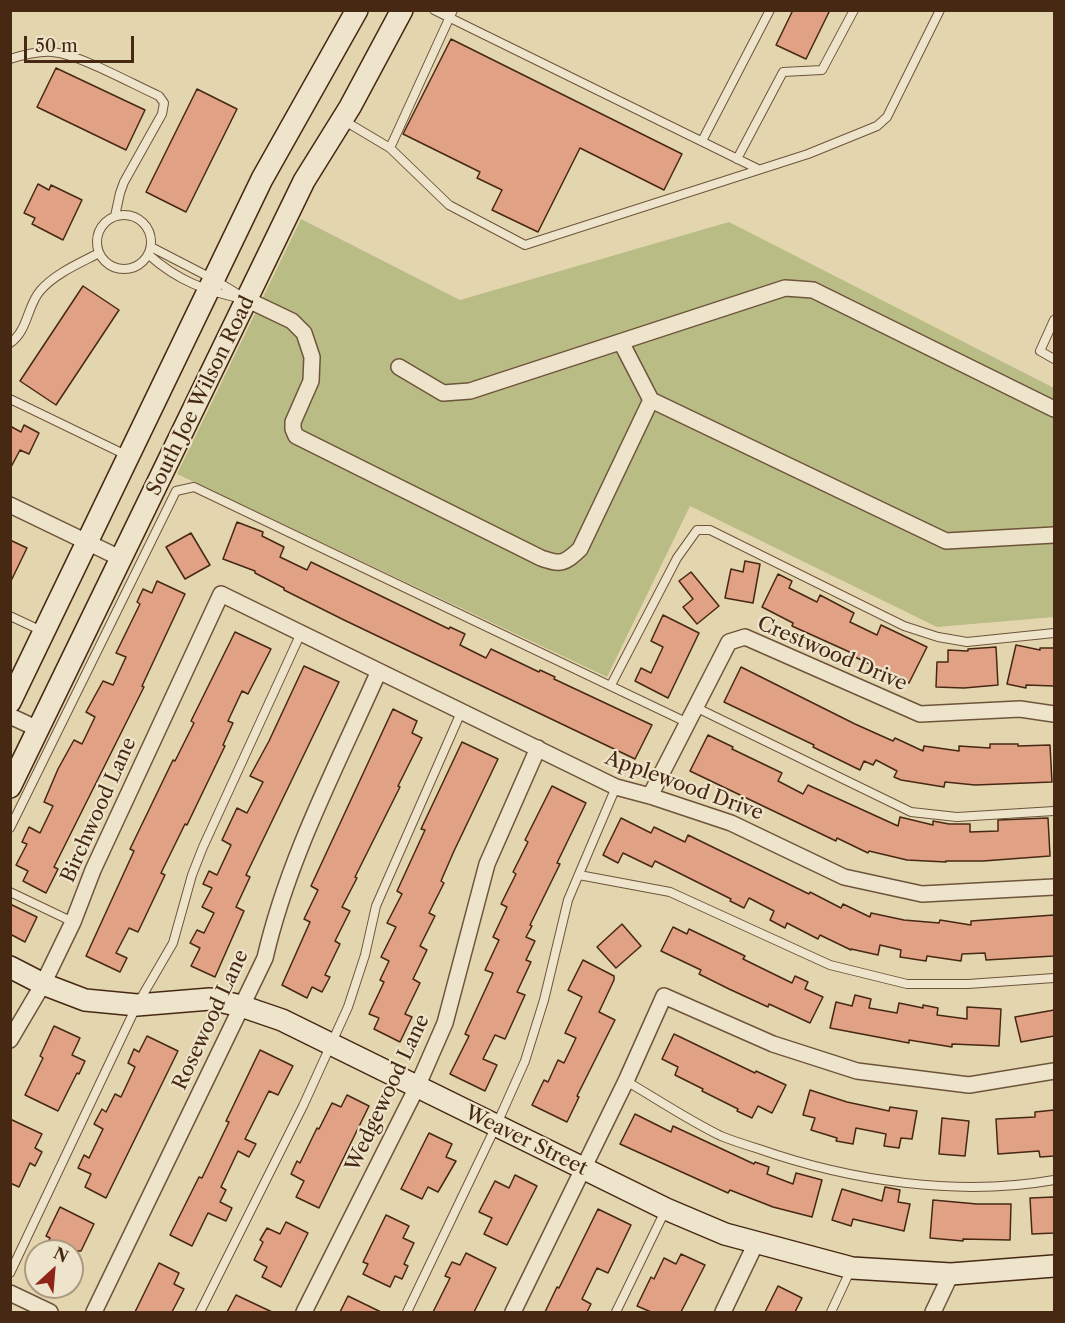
<!DOCTYPE html>
<html>
<head>
<meta charset="utf-8">
<style>
	body { margin:0 }
	#map { position:relative; width:1065px; height:1323px; overflow:hidden; background:#e3d6af; font-family:"Libre Caslon Text",serif }
	canvas { display:block }
	.frame { position:absolute; inset:0; border:12px solid #472813; pointer-events:none }
	.north { position:absolute; left:24px; top:1239px; width:60px; height:60px; box-sizing:border-box; background:#ede4cb; border:2px solid #ab9981; border-radius:50%; rotate:26deg; font-size:16px; font-weight:700; line-height:24px; text-align:center; color:#472813 }
	.north::after { content:''; display:block; margin:auto; width:21px; height:27px; background:#8f2418; clip-path:polygon(50% 0,100% 100%,50% 72%,0 100%) }
	.scale { position:absolute; left:24px; top:36px; width:110px; height:27px; box-sizing:border-box; border:3px solid #472813; border-top:0; padding-left:8px; font-size:18px; line-height:21px; white-space:nowrap; color:#472813; -webkit-text-stroke:4px #ede4cb; paint-order:stroke }
</style>
</head>
<body>
<div id="map">
<canvas width="1065" height="1323"></canvas>
<div class="frame"></div>
<div class="north">N</div>
<div class="scale">50 m</div>
</div>
<script>
const context = document.querySelector('canvas').getContext('2d');
context.lineJoin = 'round';
function fillPath(path, color) {
  context.fillStyle = color;
  context.fill(path, 'evenodd');
}
function strokePath(path, color, width, dash) {
  context.strokeStyle = color;
  context.lineWidth = width;
  context.lineCap = dash ? 'butt' : 'round';
  context.setLineDash(dash || []);
  context.stroke(path);
}
function drawText(font, color, halo, rows, align = 'center') {
  context.font = font + ' "Libre Caslon Text",serif';
  context.lineWidth = 4.5;
  context.setLineDash([]);
  context.textBaseline = 'middle';
  context.strokeStyle = halo;
  context.fillStyle = color;
  for (const [text, x, y, turn = 0] of rows) {
    context.save();
    context.translate(x, y);
    context.rotate((+turn || 0) * Math.PI / 180);
    context.textAlign = isNaN(turn) ? turn : align;
    if (halo) context.strokeText(text, 0, 0);
    context.fillText(text, 0, 0);
    context.restore();
  }
}
fillPath(new Path2D(`
	M301 219 460 300 729 222 1054 388V617L937 627 690 506 607 677 177 474Z`), '#babc86');
const building = new Path2D(`
	M793 10H830L806 59 776 45Z
	M451 39 682 154 664 190 580 148 538 232 492 210 502 190 477 178 480 172 403 134Z
	M56 68 145 110 126 150 37 107Z
	M197 89 237 109 186 212 146 192Z
	M38 184 49 190 51 185 82 200 63 240 32 224 35 218 24 213Z
	M83 286 119 310 56 405 20 381Z
	M24 425 39 433 29 454 20 450 10 469V426L21 432Z
	M237 522 263 532 262 536 284 547 280 557 307 570 311 562 449 629 450 627 465 634 460 645 486 658 491 649 539 672 540 670 555 677 554 679 652 725 635 759 344 620 284 590V588L255 573V571L223 559Z
	M191 533 210 565 185 579 166 547Z
	M10 540 27 548 10 583Z
	M745 561 760 564 753 603 725 598 731 569 743 572Z
	M691 572 719 606 697 624 683 607 693 599 679 581Z
	M778 574 792 581 789 588 817 602 820 595 854 613 850 622 877 635 881 625 927 647 909 683 853 656 854 654 792 626 793 623 762 607Z
	M157 581 185 594 142 686 144 687 54 867 58 869 46 893 23 881 28 871 16 865 27 844 22 842 29 827 40 833 53 806 44 802 58 769 74 740 82 744 95 717 86 712 103 681 113 685 126 657 116 653 140 604 137 602 143 589 152 593Z
	M663 615 699 633 668 698 635 681 641 668 651 673 663 647 651 641Z
	M235 632 271 649 248 694 242 691 228 721 233 723 223 745 225 746 187 825 185 824 161 873 165 875 138 932 129 928 116 953 127 958 120 972 86 956 134 851 130 849 173 760 175 761 194 723 191 721Z
	M1016 645 1040 650V648H1054V686L1026 685V688L1007 684Z
	M996 647 998 685 964 688 936 687 937 662H948V650L968 651V649Z
	M304 666 339 682 246 875 250 877 236 907 244 911 215 977 191 966 200 948 190 943 197 930 204 933 214 913 202 907 212 888 203 884 209 871 217 875 231 845 222 840 237 808 247 813 263 782 250 776 269 741Z
	M741 667 855 724 893 741 895 738 923 751 924 746 959 751V746L990 748V744H1018V746L1050 745 1052 782 975 785 945 782 944 787 901 780 894 777 897 771 876 760 873 765 864 761 860 770 813 747 814 745 724 702Z
	M393 709 417 721 412 733 422 738 398 786 400 787 355 877 357 878 342 907 350 911 335 941 340 944 325 975 330 977 322 992 312 987 307 998 282 985 310 922 304 919 318 890 311 886Z
	M708 735 733 747 732 749 782 773 778 781 803 794 808 785 898 826 900 817 933 825V821L949 824H970V832L998 831V820L1048 818 1050 856 983 861H946V862L907 860 869 851 868 853 837 838 836 841 690 771Z
	M462 742 498 759 454 851 441 881 444 883 429 913 435 916 420 946 427 950 413 979 420 983 405 1014 412 1017 400 1042 374 1029 379 1018 369 1014 384 982 380 980 389 961 381 957 396 927 387 923 402 894 397 891 425 830 421 829Z
	M552 786 586 803 557 863 560 864 530 925 532 926 526 937 535 941 526 960 531 962 517 992 525 995 505 1039 495 1035 483 1059 497 1065 485 1091 450 1074 469 1036 465 1034 493 973 485 970 499 940 493 937 507 907 501 904 516 874 513 872 528 842 525 840Z
	M621 818 651 833 654 827 685 842 688 835 809 894 810 892 841 908 843 904 870 917 871 913 904 920 939 923 940 920 971 925V921L1054 915V956L986 960 985 953 962 954 961 961 927 956 926 961 900 957 901 950 880 945 878 955 851 949V950L820 935 818 939 787 923 785 928 770 920 774 911 749 898 744 908 730 901 731 899 655 861 652 867 623 853 618 863 603 855Z
	M10 904 37 917 25 942 10 934Z
	M622 924 641 946 616 968 597 947Z
	M673 927 687 934 689 929 745 956 743 959 792 983 795 976 808 982 805 989 823 997 810 1023 769 1004 768 1007 729 989 699 974 701 970 661 951Z
	M583 960 614 976V980L599 1012 615 1020 577 1096 579 1097 567 1122 532 1105 544 1080 548 1082 558 1060 564 1063 576 1038 565 1033 582 997 568 990Z
	M855 995 871 999 869 1008 897 1013 899 1003 923 1008V1005L938 1008 937 1015 967 1019V1007L1001 1009 999 1046 952 1044V1047L909 1040V1043L830 1028 836 1002 852 1006Z
	M1054 1010V1036L1021 1042 1015 1017Z
	M54 1026 80 1038 72 1055 85 1061 79 1074 77 1073 58 1111 25 1095 43 1058 40 1056Z
	M674 1034 755 1073 756 1071 786 1085 772 1113 758 1106 752 1118 737 1111 738 1109 702 1091 703 1089 675 1075 678 1067 662 1059Z
	M147 1036 178 1051 106 1198 85 1187 91 1174 78 1168 84 1155 89 1158 103 1129 94 1124 102 1109 106 1112 115 1094 121 1097 135 1067 128 1063 134 1049 139 1052Z
	M260 1050 293 1066 278 1095 269 1091 245 1139 256 1144 249 1157 238 1151 221 1187 226 1190 220 1202 232 1208 226 1221 208 1213 192 1246 170 1235 199 1177 202 1178 229 1122 226 1121Z
	M810 1090 847 1102 889 1111 890 1107 917 1111 912 1139 901 1138 899 1148 884 1146 886 1134 856 1128 853 1144 836 1141 837 1138 811 1130 815 1118 803 1115Z
	M347 1095 369 1106 319 1208 296 1197 304 1181 291 1174 297 1161 300 1163 317 1128 319 1129 332 1103 341 1107Z
	M1054 1110V1156L1040 1157 1039 1151 998 1154 996 1119 1035 1117V1112Z
	M635 1114 671 1132 673 1126 754 1164 755 1162 769 1167 767 1174 793 1184 796 1173 822 1180 812 1217 773 1207 730 1190 728 1193 620 1144Z
	M942 1118 969 1121 965 1156 939 1154Z
	M10 1119 42 1134 35 1148 42 1152 35 1166 30 1163 19 1187 10 1183Z
	M429 1133 452 1144 446 1157 456 1161 438 1192 428 1187 422 1199 401 1189Z
	M515 1175 537 1186 507 1245 484 1234 492 1218 479 1212 495 1181 509 1188Z
	M885 1187 900 1190 898 1202 910 1204 904 1231 853 1219 851 1226 832 1220 842 1189 882 1201Z
	M1054 1197V1233L1032 1234 1030 1198Z
	M933 1200 977 1204H1011L1010 1240 963 1239V1241L930 1238Z
	M60 1207 94 1224 81 1251H44L50 1238 46 1236Z
	M598 1209 631 1225 608 1273 597 1268 582 1299 591 1304 587 1312H545L557 1287 559 1288Z
	M386 1215 409 1226 403 1238 414 1243 404 1264 408 1266 402 1279 395 1276 390 1287 363 1274 368 1264 363 1262Z
	M286 1222 308 1233 281 1287 262 1277 267 1267 254 1260 263 1242 260 1240 267 1228 280 1234Z
	M466 1253 496 1268 474 1312H433L450 1278 445 1276 452 1262 460 1265Z
	M681 1254 705 1265 681 1312H651L637 1306 651 1277 654 1279 664 1258 676 1264Z
	M159 1263 179 1273 174 1284 184 1289 172 1312H135Z
	M778 1286 802 1298 795 1312H765Z
	M236 1295 272 1312H227Z
	M348 1296 381 1312H340Z`);
fillPath(building, '#e0a185');
strokePath(building, '#472813', 1.5);
const lane = new Path2D(`
	M434 10 758 169
	M10 59C23 55 38 51 52 52 79 54 132 84 159 96L164 103 162 114 124 182 120 193 115 216
	M343 120 390 148 449 205 525 245 808 154 877 126 887 117 940 10
	M702 141 770 10
	M390 148 453 10
	M737 159 783 72 822 70 854 10
	M97 242a27 27 0 1 1 54 0a27 27 0 1 1-54 0Z
	M151 247 213 279 241 296
	M149 255C178 281 206 291 243 299
	M1054 320 1040 351 1054 359
	M10 343C28 331 27 306 40 291 54 274 80 263 99 253
	M10 399 128 456
	M10 616 42 631
	M611 685 677 558 697 530H710L904 626 938 637 967 642 1054 633
	M695 707 911 812 957 817 1054 811
	M10 828 176 491 194 487 688 723
	M579 875 670 892 830 965 907 984H968L1054 978
	M10 892 73 922
	M626 1081C657 1099 688 1120 721 1136 733 1141 746 1145 759 1149 850 1181 959 1197 1054 1180
	M10 1273 137 1005 173 943 192 875 203 847 301 633
	M200 1312 303 1106 348 1007 365 955 376 906 462 710
	M407 1312 496 1126 525 1061 544 1000 568 900 616 787
	M616 1312 665 1211
	M831 1312 851 1269`);
const street = new Path2D(`
	M248 300 292 321 304 333 312 357 311 381 293 422V429L296 436 541 558C561 565 564 564 580 549L651 400 946 541 1054 535
	M621 342 651 400
	M399 367 443 393 470 391 785 288 813 290 1054 409
	M10 505 122 559
	M10 716 38 729
	M650 796 729 642 745 637 920 714 1020 709 1054 714
	M10 1040 43 984 73 922 93 870 221 594 616 787 650 796 731 823 844 877 922 894 1054 887
	M10 1293 50 1312
	M94 1312 265 958C288 858 337 766 378 673
	M304 1312 417 1087 445 1023 487 864 538 748
	M513 1312 626 1081 664 996 773 1044 857 1071 969 1085 1054 1071
	M723 1312 756 1243
	M933 1312 951 1274`);
const secondary = new Path2D(`
	M10 702 262 179 357 10
	M10 787 304 181 350 107 402 10
	M10 967 43 984 85 1000 137 1005 210 999 241 1006 282 1020 666 1209 725 1234 852 1268 951 1274 1054 1266`);
strokePath(lane, '#6e543a', 10);
strokePath(street, '#6e543a', 18);
strokePath(secondary, '#472813', 24);
strokePath(lane, '#ede4cb', 8);
strokePath(street, '#ede4cb', 15);
strokePath(secondary, '#ede4cb', 21);
drawText('20px', '#472813', '#ede4cb', [
	["South Joe Wilson Road",201,396,-64],
	["Crestwood Drive",832,654,23],
	["Applewood Drive",684,786,20],
	["Birchwood Lane",99,810,-66],
	["Rosewood Lane",211,1020,-65],
	["Wedgewood Lane",388,1093,-65],
	["Weaver Street",526,1141,26]
]);
</script>
</body>
</html>
